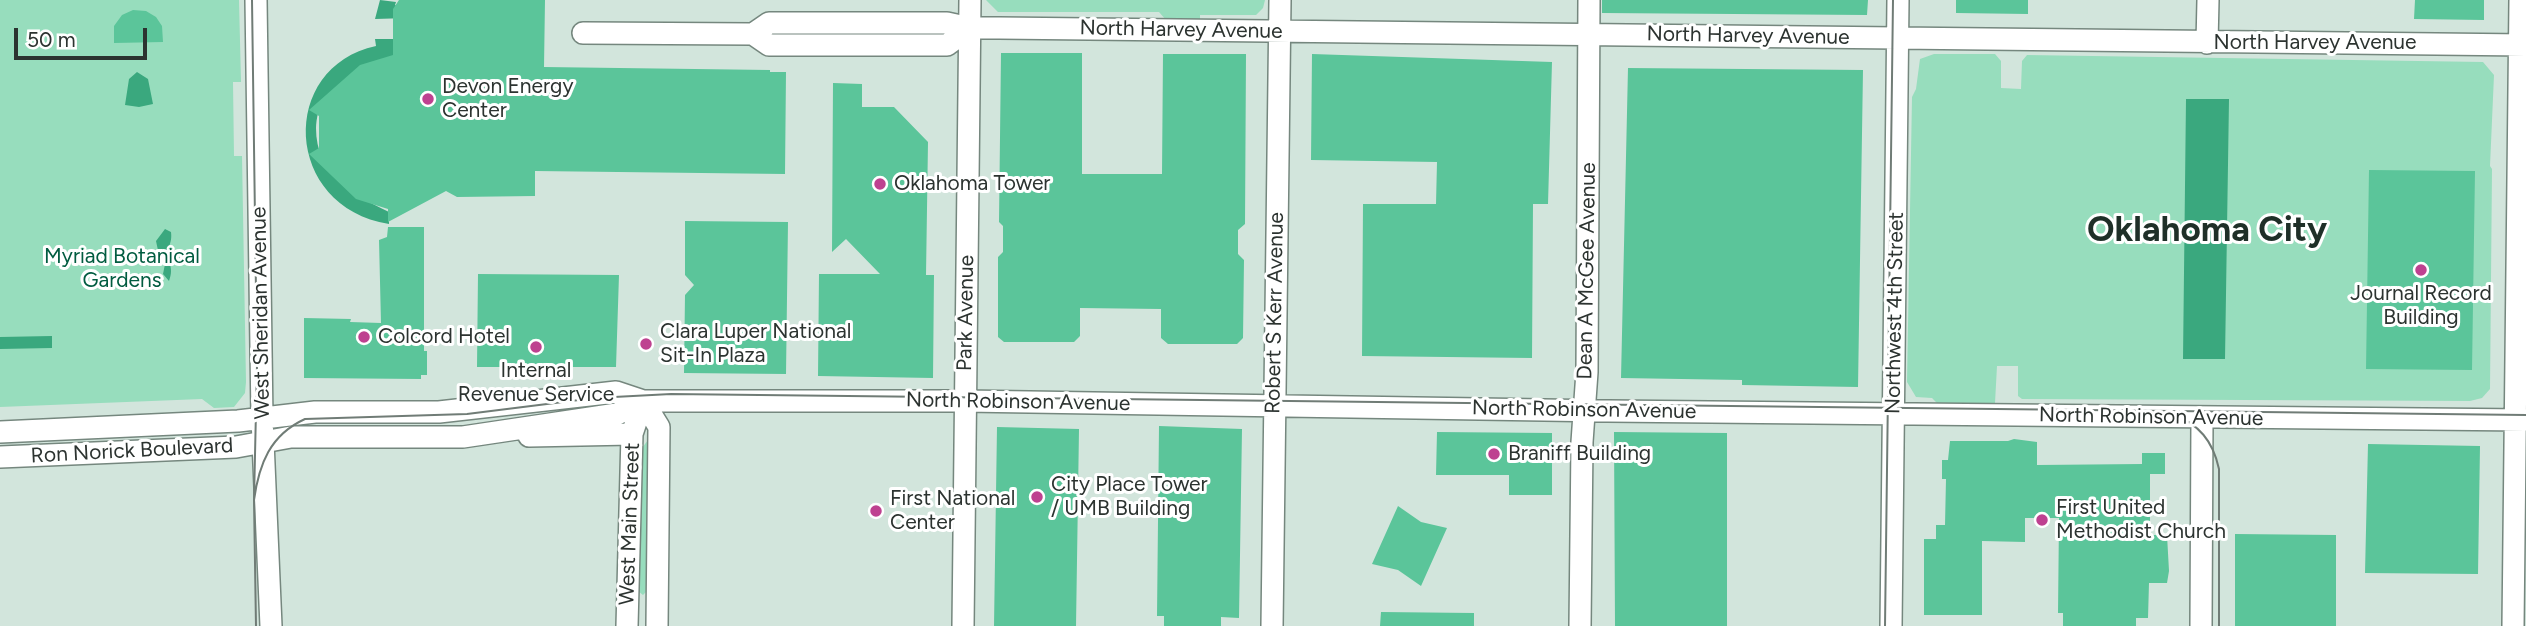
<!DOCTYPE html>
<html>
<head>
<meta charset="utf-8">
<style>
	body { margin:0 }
	#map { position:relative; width:2526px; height:626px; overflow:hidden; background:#d2e5dc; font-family:Figtree,sans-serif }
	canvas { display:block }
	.scale { position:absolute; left:14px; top:28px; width:133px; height:32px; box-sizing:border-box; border:4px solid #2c3330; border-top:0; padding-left:9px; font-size:21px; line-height:24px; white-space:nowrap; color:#2c3330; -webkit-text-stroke:5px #fff; paint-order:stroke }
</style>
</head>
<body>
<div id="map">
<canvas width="2526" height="626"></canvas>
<div class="scale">50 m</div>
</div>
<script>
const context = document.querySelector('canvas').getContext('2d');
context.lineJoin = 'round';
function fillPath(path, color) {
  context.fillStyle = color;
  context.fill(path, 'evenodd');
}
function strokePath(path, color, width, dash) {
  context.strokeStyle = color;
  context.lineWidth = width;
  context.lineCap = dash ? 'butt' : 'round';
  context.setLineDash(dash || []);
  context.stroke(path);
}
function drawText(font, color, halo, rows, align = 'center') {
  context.font = font + ' Figtree,sans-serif';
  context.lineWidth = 6;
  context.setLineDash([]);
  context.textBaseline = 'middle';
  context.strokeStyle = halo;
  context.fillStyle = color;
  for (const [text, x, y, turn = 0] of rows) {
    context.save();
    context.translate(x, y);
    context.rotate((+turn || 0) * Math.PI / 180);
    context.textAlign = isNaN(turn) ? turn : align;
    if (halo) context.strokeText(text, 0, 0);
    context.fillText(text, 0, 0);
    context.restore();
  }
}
fillPath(new Path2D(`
	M0 0H239L241 82H233L234 156H242L246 382 245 393 234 407 214 408 202 399 0 407Z
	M986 0H1265L1263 8 1256 15H1200V20H1166L1159 12H998Z
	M1934 54H1995L2001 61V88L2021 89 2022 61 2027 55 2483 62 2494 75 2490 166 2492 169 2490 389 2482 398 2470 401 2022 399 2018 396V366H1997L1995 403 1939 405 1932 398 1916 397 1907 382 1912 97 1916 89 1920 59Z
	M648 440 647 591 643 595 638 591 639 452Z`), '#97ddbd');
fillPath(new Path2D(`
	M380 0 396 2 395 5 410 13 408 18 375 19Z
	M375 39H408L410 49C388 61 342 83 325 98 319 104 316 120 316 128 316 174 351 194 389 212V224C283 207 278 67 376 46Z
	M137 72 148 79 153 104 139 107 125 105 129 79Z
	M2186 99H2229L2225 359H2183Z
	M165 229 171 232C172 240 170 243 168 251 166 261 175 266 169 281L163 274 165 264 159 255 156 241Z
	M52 336V348L0 349V337Z`), '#3aa87e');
fillPath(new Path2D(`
	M399 0H545L544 67 770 70V72H786L785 174 535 171V196L457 197 446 191 388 222V209L356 199 309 154 319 148V116L309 110 360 65 393 55V9Z
	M1602 0H1868L1867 15 1602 13Z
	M1956 0H2028V14L1956 13Z
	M2415 0H2484V20L2414 19Z
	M133 10 146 11 156 17 162 26 163 42 114 43V26L122 15Z
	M1001 53H1082V174H1162L1163 54H1246L1245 224 1238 230V254L1244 260 1243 338 1237 344H1168L1161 338V309L1080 308V336L1074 342H1004L998 337V257L1003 252V226L999 222Z
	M1312 54 1552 62 1548 204H1533L1532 358 1362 356 1363 204H1436L1437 162 1311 160Z
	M1628 68 1863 70 1858 387 1742 385V380L1621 378Z
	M833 83 862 84V107H894L928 142 926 275H934L933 378 818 376 819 274H880L846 239 832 252Z
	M2369 170 2475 171 2472 370 2366 369Z
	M685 221 788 222 786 374 684 373 685 295 694 285 685 275Z
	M388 227H424V351H427V375H421V379L304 378V318L351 319 350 322 381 323 379 240 387 237Z
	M478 274 619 275 616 367H477Z
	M1159 426 1242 429 1239 618 1221 617V626H1164V616H1157Z
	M997 427 1079 429 1076 626H994Z
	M1437 432 1552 433V495H1509V475H1436Z
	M1614 432 1727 433V626H1615Z
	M2014 439 2037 442V465L2142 464V453H2165V474H2150V535H2167L2169 571 2167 583H2149L2148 618H2136V626H2063V613H2058L2059 518H2025V542L1982 541V615H1924V539H1936V525H1945L1946 479H1942V460H1948L1950 441H2008Z
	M2368 444 2480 446 2478 574 2365 573Z
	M1398 506 1421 522 1447 528 1421 586 1398 570 1372 564Z
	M2235 534 2336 535V626H2235Z
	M1381 612 1474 613V626H1380Z`), '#5bc59a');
const secondary = new Path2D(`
	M256 0 262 418 271 626
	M583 33 753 34 769 45H947L970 28
	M753 34 769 23H947L970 28H999L2526 45
	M2207 43 2208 0
	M643 401 659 427 657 626
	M0 432 238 421 315 412H439L616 392 643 401H965L1608 411 2526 420
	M529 436 632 434
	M0 457 236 447 291 437H463L617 414 643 401
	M627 626 632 434 643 401
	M963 626 970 0
	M1272 626 1280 0
	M1580 626 1582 442 1587 372 1589 0
	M1891 626 1898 0
	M2201 626 2202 418
	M2513 626 2520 0`);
strokePath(secondary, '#75877e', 24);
strokePath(secondary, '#fff', 21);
strokePath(new Path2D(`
	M252 0 257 365 254 500 256 626
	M2172 414C2199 424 2213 441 2219 469V626
	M254 500C259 464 270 435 305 419L467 414 595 398 671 394 2526 415
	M1885 626 1893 0`), '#707c76', 2);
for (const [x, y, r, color] of [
	[428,99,7,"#be4190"],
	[880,184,7,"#be4190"],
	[2421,270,7,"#be4190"],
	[364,337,7,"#be4190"],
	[646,344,7,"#be4190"],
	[536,347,7,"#be4190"],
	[1494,454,7,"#be4190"],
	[1037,497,7,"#be4190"],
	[876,511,7,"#be4190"],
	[2042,520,7,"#be4190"]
]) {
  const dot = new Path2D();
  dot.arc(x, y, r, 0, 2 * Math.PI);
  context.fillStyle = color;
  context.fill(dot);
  strokePath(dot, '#fff', 2.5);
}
drawText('21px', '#2c3330', '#fff', [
	["North Harvey Avenue",1181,30,1],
	["North Harvey Avenue",1748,36,1],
	["North Harvey Avenue",2315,43],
	["Dean A McGee Avenue",1587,271,-89],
	["West Sheridan Avenue",261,313,-91],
	["Park Avenue",966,313,-89],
	["Robert S Kerr Avenue",1275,313,-89],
	["Northwest 4th Street",1895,313,-89],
	["North Robinson Avenue",1018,402,1],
	["North Robinson Avenue",1584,410,1],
	["North Robinson Avenue",2151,417,1],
	["Ron Norick Boulevard",132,451,-3],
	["West Main Street",630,524,-88]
]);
drawText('21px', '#2c3330', '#fff', [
	["Devon Energy",442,87],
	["Center",442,111],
	["Oklahoma Tower",894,184],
	["Journal Record",2421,294,"center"],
	["Building",2421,318,"center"],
	["Clara Luper National",660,332],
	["Sit-In Plaza",660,356],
	["Colcord Hotel",378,337],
	["Internal",536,371,"center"],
	["Revenue Service",536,395,"center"],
	["Braniff Building",1508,454],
	["City Place Tower",1051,485],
	["/ UMB Building",1051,509],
	["First National",890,499],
	["Center",890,523],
	["First United",2056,508],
	["Methodist Church",2056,532]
], 'left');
drawText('21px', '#015c40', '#fff', [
	["Myriad Botanical",122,257],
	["Gardens",122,281]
]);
drawText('bold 35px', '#1f2f28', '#fff', [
	["Oklahoma City",2207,231]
]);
</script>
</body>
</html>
